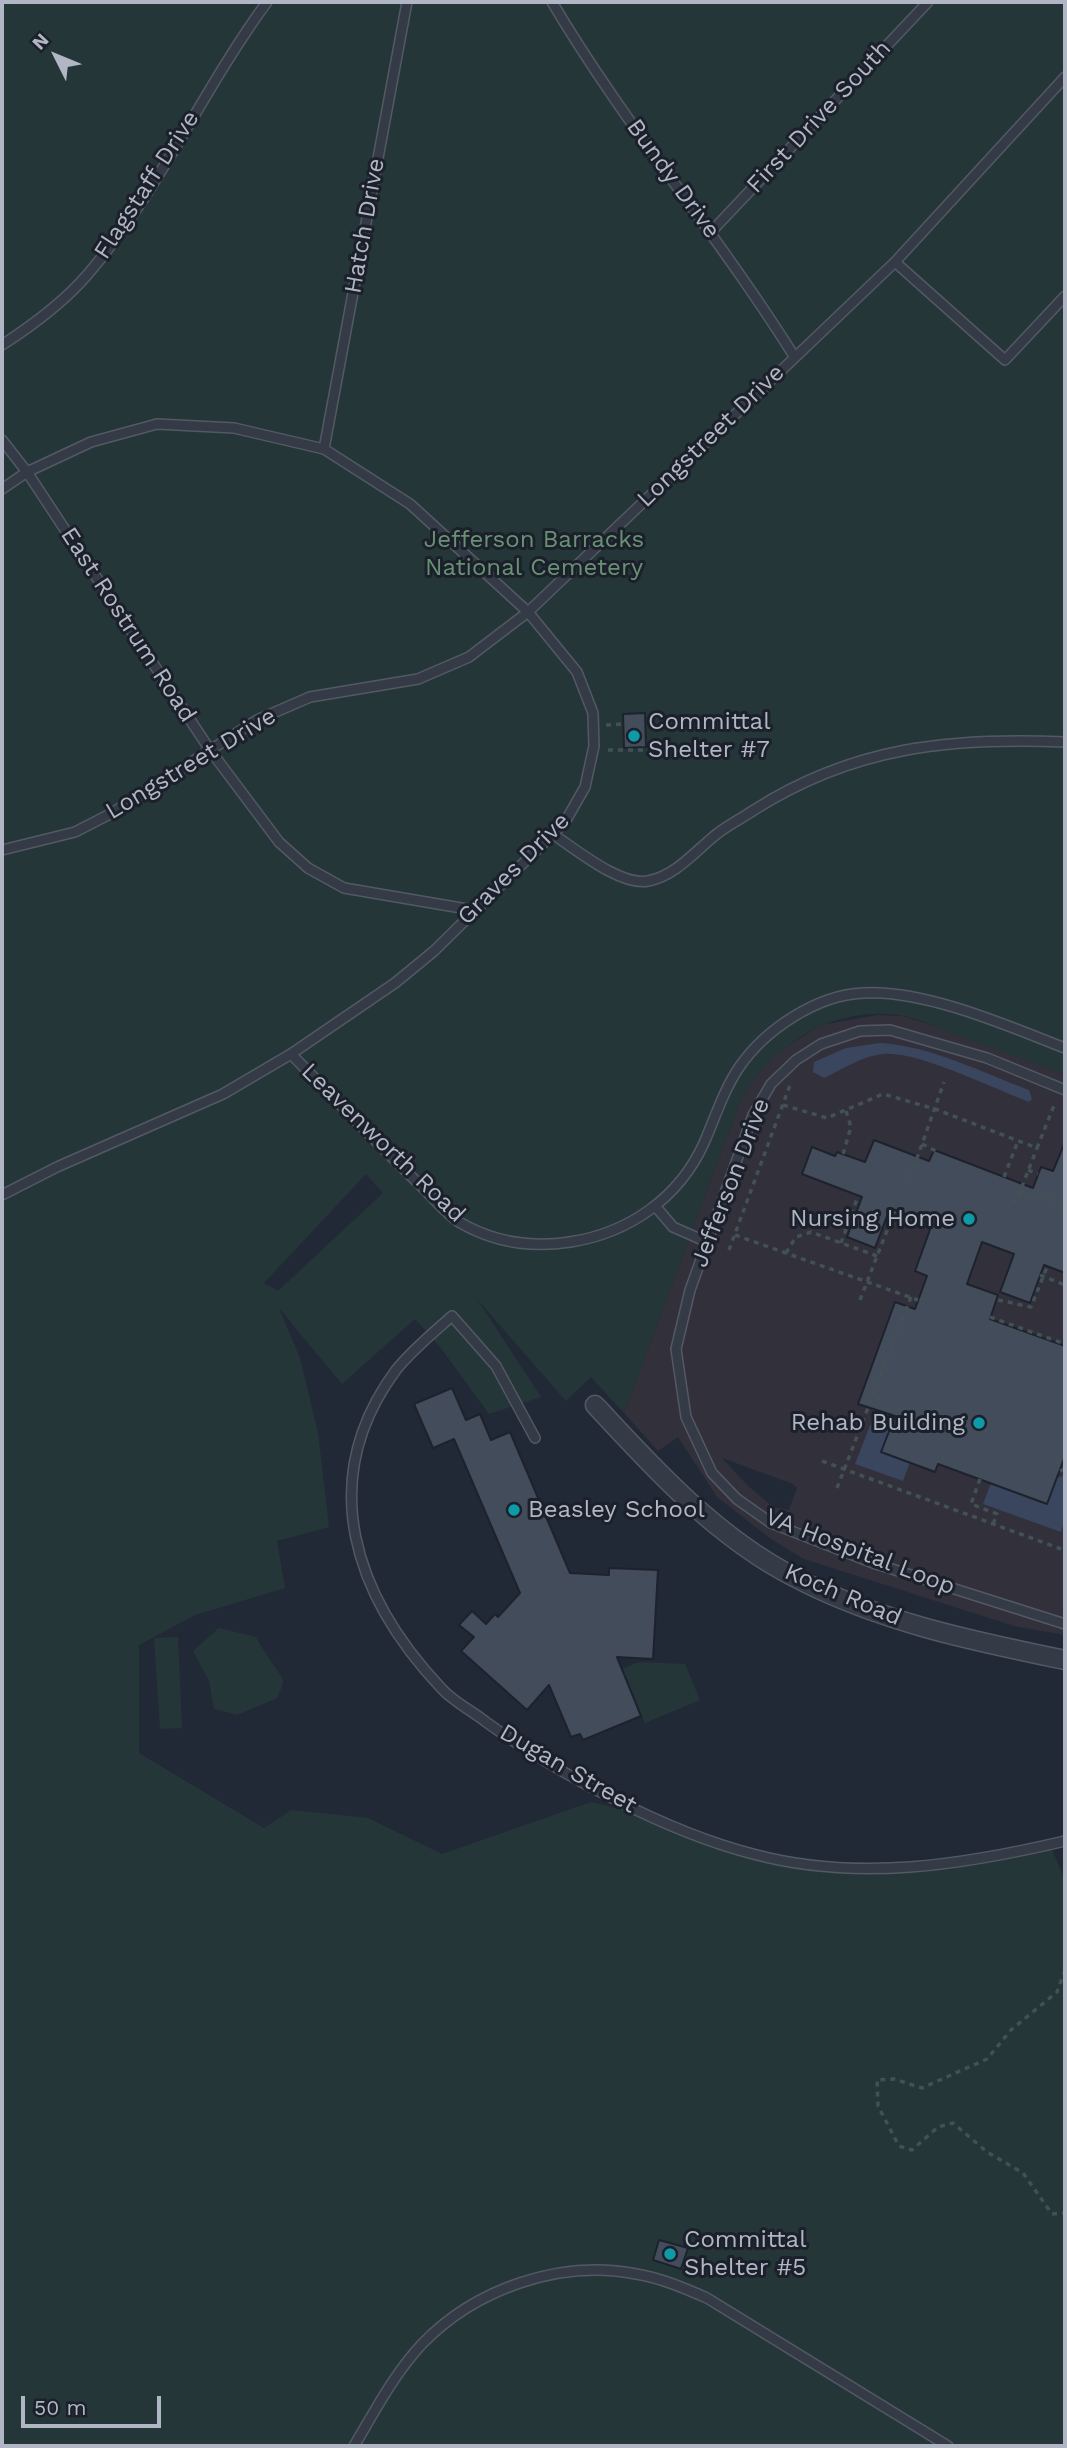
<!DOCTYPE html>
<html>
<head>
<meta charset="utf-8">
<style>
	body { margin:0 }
	#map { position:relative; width:1067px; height:2448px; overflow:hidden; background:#222936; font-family:"Work Sans",sans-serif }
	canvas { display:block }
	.frame { position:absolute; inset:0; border:4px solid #b0b6c3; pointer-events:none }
	.north { position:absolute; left:21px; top:21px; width:70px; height:70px; -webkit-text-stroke:5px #1b202b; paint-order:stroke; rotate:313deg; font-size:19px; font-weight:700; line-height:28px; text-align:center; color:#b0b6c3 }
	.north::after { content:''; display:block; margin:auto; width:24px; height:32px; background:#b0b6c3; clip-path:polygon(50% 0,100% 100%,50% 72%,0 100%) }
	.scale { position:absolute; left:21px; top:2396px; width:140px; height:32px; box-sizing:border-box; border:4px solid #b0b6c3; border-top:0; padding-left:9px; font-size:21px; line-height:24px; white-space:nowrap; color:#b0b6c3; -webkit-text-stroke:5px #1b202b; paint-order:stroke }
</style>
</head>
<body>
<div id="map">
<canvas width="1067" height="2448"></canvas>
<div class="frame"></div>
<div class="north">N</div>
<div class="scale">50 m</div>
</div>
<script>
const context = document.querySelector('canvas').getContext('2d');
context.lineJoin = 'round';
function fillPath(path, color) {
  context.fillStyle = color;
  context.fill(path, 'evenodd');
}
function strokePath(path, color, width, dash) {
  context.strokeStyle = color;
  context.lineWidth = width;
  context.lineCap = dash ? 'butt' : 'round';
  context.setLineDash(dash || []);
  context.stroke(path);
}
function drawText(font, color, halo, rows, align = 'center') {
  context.font = font + ' "Work Sans",sans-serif';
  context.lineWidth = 6;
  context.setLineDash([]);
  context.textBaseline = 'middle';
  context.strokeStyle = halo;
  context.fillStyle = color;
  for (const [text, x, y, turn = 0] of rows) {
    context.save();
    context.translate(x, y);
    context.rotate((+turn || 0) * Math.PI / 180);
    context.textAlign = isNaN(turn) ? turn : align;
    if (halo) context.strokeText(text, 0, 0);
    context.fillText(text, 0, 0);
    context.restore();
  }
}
fillPath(new Path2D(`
	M878 1015 902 1016 929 1024 1065 1074V1635L1014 1626 804 1559 771 1539 717 1497 678 1437 658 1451 624 1413 741 1099 751 1082 776 1053 821 1025Z`), '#32303b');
fillPath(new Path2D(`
	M2 2H1065V1074C1030 1061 994 1049 959 1036 940 1029 922 1019 903 1016 836 1004 773 1043 741 1099L624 1413 591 1377 566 1401 477 1299 541 1397 489 1414 440 1347 415 1319 342 1384 279 1308 300 1358 318 1433 329 1527 277 1541 285 1588 195 1615 139 1645V1753L264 1828 291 1810 368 1818 442 1854 591 1802 650 1816 764 1860 912 1868 1050 1845 1065 1880V2446H2ZM366 1174 383 1193 278 1291 264 1283Z
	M219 1628 256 1637C260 1647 284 1678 283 1681 283 1686 279 1693 277 1698L237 1715 214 1709 209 1681 193 1651Z
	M178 1637 182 1728 160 1729 154 1638Z
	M639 1662 685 1664 700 1700 645 1723 622 1669Z`), '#253638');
fillPath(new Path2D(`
	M880 1043C931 1046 981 1072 1029 1090L1032 1099 1029 1102C994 1089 918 1051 884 1054 861 1056 844 1069 824 1078L813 1072 814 1062 846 1048Z
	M904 1391 882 1452 910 1462 903 1481 855 1464 876 1410 882 1412Z
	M1065 1475V1518L1061 1532 983 1504 991 1483 1047 1504 1057 1478Z`), '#39465e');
fillPath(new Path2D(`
	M722 1458 793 1484 797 1488 789 1510 773 1507 748 1486Z`), '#222936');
const building = new Path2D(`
	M645 713 646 747 624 748 623 714Z
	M874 1140 929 1161 934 1150 1033 1188 1041 1167 1053 1171 1065 1142V1273L1044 1265 1030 1303 1000 1292 1014 1254 982 1242 967 1284 998 1295 990 1319 1065 1346V1456L1047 1504 938 1464 935 1472 881 1452 895 1416 858 1404 895 1302 915 1309 927 1276 915 1271 932 1224 890 1208 875 1248 847 1237 862 1197 802 1174 812 1147 835 1156 837 1152 865 1162Z
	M452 1388 466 1420 480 1414 491 1440 510 1432 570 1573 609 1575V1568L658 1570 653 1659 617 1657 641 1716 583 1740 580 1734 571 1737 549 1685 527 1710 461 1651 474 1637 459 1625 472 1611 486 1624 495 1614 498 1617 520 1593 454 1439 433 1448 414 1404Z
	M659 2240 688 2248 681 2269 653 2260Z`);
fillPath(building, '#434c5a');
strokePath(building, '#1d222d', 2);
const lane = new Path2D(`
	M552 2C625 125 718 235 794 356
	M711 232 928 2
	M895 262 1005 360 1065 296
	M2 345C33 325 64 302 88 274 159 191 203 89 267 2
	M2 440 27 472 210 750 279 842 308 868 344 888 473 910
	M324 449 407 2
	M2 489 27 472 91 442 157 424 234 428 324 449 410 504 528 612 577 672 593 713 594 746 585 787 565 822 434 951 395 983 291 1054 223 1094 57 1167 2 1195
	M554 835C577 850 620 886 648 881 676 876 696 850 718 833 729 825 742 818 754 810 853 747 950 737 1065 742
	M2 850 75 832 112 813 257 720 310 697 418 679 469 657 528 612 895 262 1065 77
	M291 1054C333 1097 374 1140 417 1182 430 1194 444 1212 459 1222 493 1242 531 1248 570 1242 629 1233 679 1198 704 1143 715 1118 724 1089 740 1066 766 1029 817 995 863 993 924 989 1008 1026 1065 1048
	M1065 1090 987 1058 890 1030 860 1031 821 1044 796 1060 771 1084 753 1115 690 1290 676 1349 686 1417 712 1473 737 1499 771 1523 873 1563 1065 1624
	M656 1207 673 1227 707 1242
	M535 1438 496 1366 452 1316C433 1333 412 1350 396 1370 314 1481 355 1597 442 1689 454 1702 472 1711 486 1722 558 1774 667 1832 753 1854 857 1882 963 1865 1065 1841
	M354 2446C375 2411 394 2374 422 2344 475 2289 560 2259 636 2274 661 2278 684 2288 707 2298L948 2446`);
const street = new Path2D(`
	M595 1405C654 1469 717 1538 796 1578 880 1622 973 1641 1065 1660`);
strokePath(lane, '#535964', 12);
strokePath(street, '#535964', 21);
strokePath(new Path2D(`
	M606 725 623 724
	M608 750H646
	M783 1105 827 1118 883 1094 935 1109 1037 1148 1055 1103
	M922 1144 936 1151
	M843 1154 851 1127 846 1111
	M1028 1170 1038 1174
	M1004 1177 1018 1141
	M910 1178 944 1082
	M1020 1191 1065 1204
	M1012 1201 1016 1202 1037 1148
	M735 1235 918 1300
	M841 1243 858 1196
	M729 1250 790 1085
	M786 1253 796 1237 811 1232 877 1256
	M860 1300 895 1210
	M998 1300 1031 1307 1047 1267
	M990 1317 1065 1344
	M822 1461 1064 1550 1065 1546
	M1060 1471 1065 1469
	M980 1479 971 1504 997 1514 993 1524
	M837 1488 911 1297
	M1065 1970 1057 1992 1011 2030 987 2059 922 2088 894 2079 877 2080 878 2106 899 2146 912 2150 938 2127 953 2123 987 2152 1023 2173 1052 2214 1065 2213`), '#415154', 3.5, [5, 5]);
strokePath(lane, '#353b46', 9);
strokePath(street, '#353b46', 18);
strokePath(new Path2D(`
	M1040 1275 1065 1285`), '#415154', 3.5, [5, 5]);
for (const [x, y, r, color] of [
	[634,736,7,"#0f9aa8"],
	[969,1219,7,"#0f9aa8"],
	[979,1423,7,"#0f9aa8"],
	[514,1510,7,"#0f9aa8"],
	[670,2254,7,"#0f9aa8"]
]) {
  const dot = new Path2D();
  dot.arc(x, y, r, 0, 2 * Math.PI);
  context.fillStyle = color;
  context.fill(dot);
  strokePath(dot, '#1b202b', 2.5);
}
drawText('24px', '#b0b6c3', '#1b202b', [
	["First Drive South",819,117,-47],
	["Bundy Drive",673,179,54],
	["Flagstaff Drive",147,185,-57],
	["Hatch Drive",365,226,-80],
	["Longstreet Drive",711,436,-44],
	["East Rostrum Road",128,625,57],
	["Longstreet Drive",191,764,-31],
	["Graves Drive",514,869,-45],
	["Leavenworth Road",383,1143,44],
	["Jefferson Drive",731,1183,-69],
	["VA Hospital Loop",860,1552,21],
	["Koch Road",843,1595,23],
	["Dugan Street",568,1769,30]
]);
drawText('24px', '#699175', '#1b202b', [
	["Jefferson Barracks",534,540],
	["National Cemetery",534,568]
]);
drawText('24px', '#b0b6c3', '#1b202b', [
	["Committal",648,722],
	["Shelter #7",648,750],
	["Nursing Home",955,1219,"right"],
	["Rehab Building",965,1423,"right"],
	["Beasley School",528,1510],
	["Committal",684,2240],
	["Shelter #5",684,2268]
], 'left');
</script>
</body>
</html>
